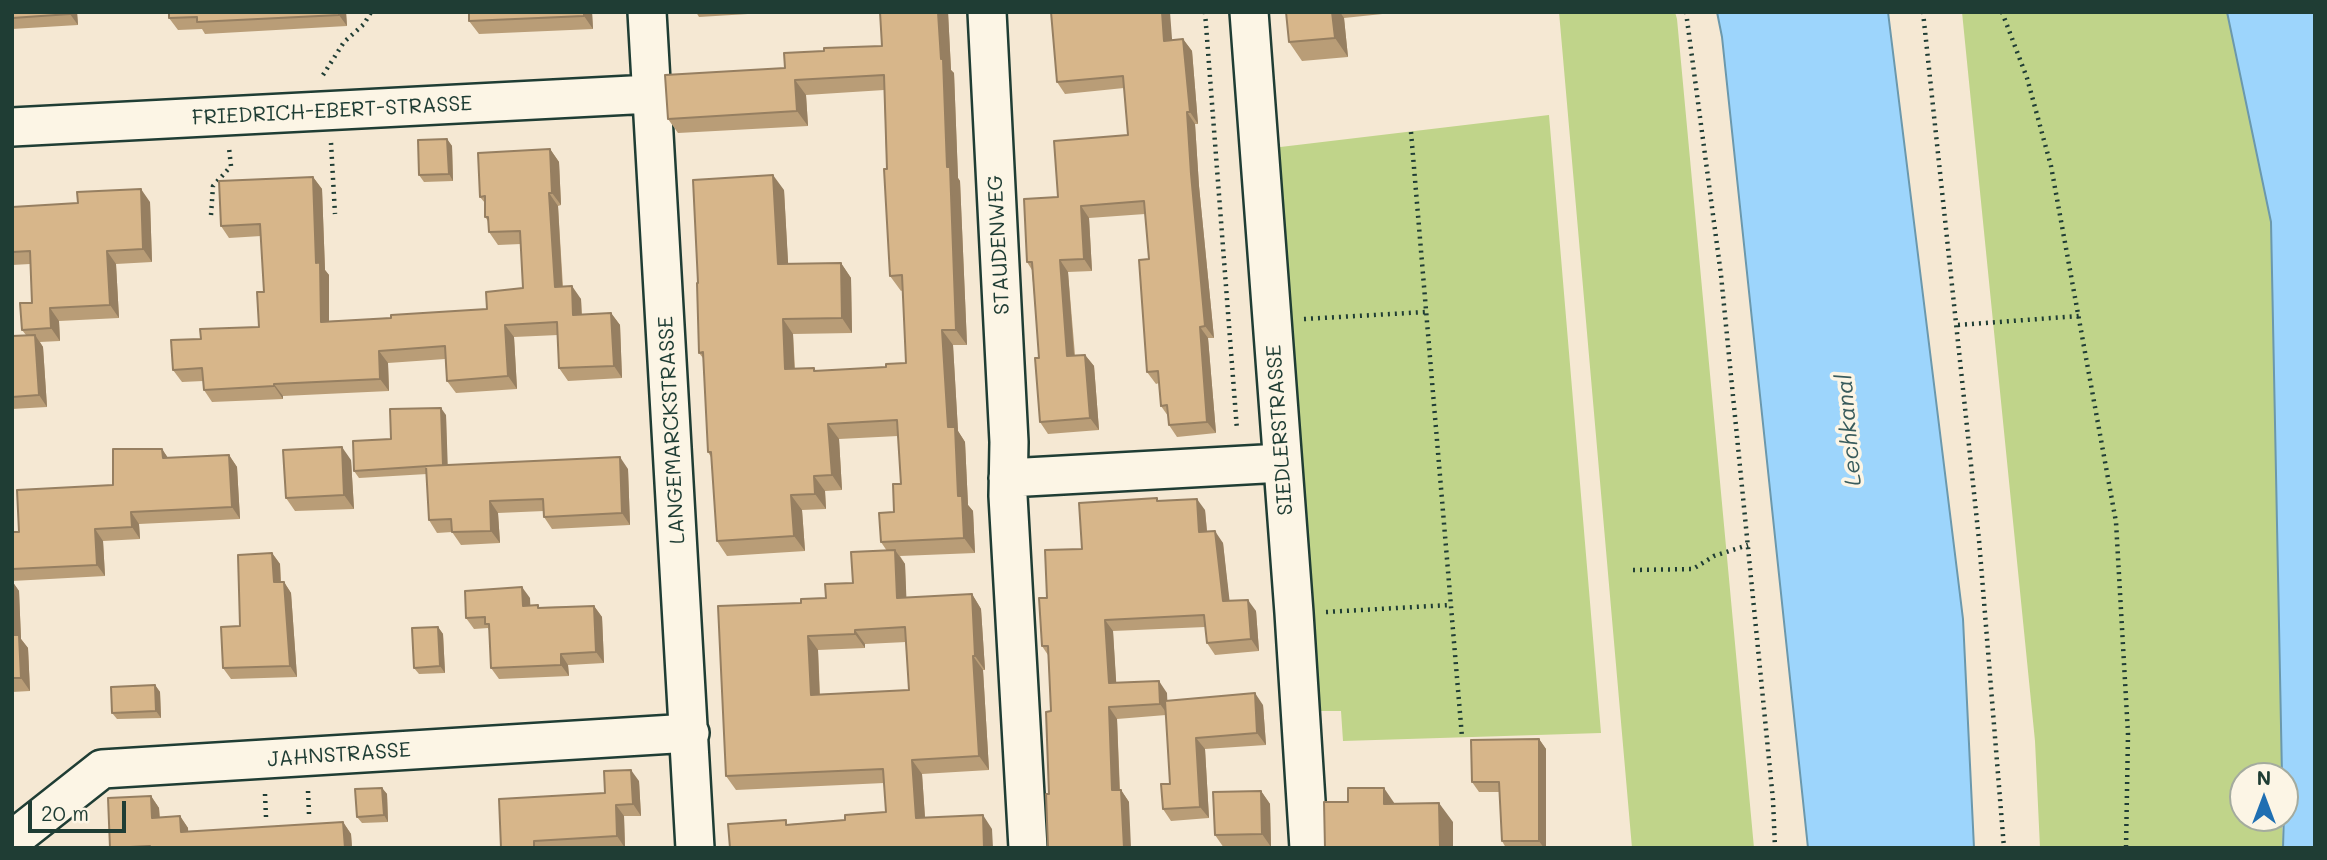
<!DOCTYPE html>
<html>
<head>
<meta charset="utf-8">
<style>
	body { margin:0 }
	#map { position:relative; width:2327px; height:860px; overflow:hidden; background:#f5e8d3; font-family:Mali,sans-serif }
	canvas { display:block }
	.frame { position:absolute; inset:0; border:14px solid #1f3d34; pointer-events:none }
	.north { position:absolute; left:2229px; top:762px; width:70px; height:70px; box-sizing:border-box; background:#fcf5e5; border:2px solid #a4ab9e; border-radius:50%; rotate:0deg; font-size:19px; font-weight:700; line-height:28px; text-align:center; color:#1f3d34 }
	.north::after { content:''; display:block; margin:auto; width:24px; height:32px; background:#1f6fb2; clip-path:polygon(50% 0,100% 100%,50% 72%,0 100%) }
	.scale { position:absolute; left:28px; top:801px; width:98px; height:32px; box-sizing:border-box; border:4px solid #1f3d34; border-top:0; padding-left:9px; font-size:21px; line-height:24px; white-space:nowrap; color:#1f3d34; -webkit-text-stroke:5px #fcf5e5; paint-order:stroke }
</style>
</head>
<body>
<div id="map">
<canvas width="2327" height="860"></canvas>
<div class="frame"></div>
<div class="north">N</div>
<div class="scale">20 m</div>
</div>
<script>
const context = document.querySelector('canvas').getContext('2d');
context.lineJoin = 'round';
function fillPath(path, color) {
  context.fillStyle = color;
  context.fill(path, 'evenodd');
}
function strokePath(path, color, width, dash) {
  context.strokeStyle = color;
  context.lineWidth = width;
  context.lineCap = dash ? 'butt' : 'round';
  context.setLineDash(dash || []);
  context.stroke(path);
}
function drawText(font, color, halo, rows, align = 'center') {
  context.font = font + ' Mali,sans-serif';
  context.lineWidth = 7;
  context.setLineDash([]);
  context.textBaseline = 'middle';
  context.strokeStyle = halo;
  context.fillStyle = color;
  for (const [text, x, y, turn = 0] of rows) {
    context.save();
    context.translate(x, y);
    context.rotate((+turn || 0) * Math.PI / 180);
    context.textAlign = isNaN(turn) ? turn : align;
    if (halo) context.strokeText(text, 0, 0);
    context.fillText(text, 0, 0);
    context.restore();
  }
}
fillPath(new Path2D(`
	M1559 12H1675L1677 19 1754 848H1632Z
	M1962 12H2227L2271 222 2282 776H2243V818H2282L2283 848H2040L2035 741Z
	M1549 115 1601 733 1343 741 1341 711H1319L1315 679 1272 148Z`), '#c0d48a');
const water = new Path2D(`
	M1717 12H1888L1963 619 1974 848H1808L1722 37Z
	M2227 12H2315V848H2283L2285 776H2282L2271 222Z`);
fillPath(water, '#9dd5fc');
strokePath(water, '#6b98ac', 2);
const minor = new Path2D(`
	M647 12 695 848
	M987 12 1009 442 1008 496 1028 848
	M1249 12 1294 613 1309 848
	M12 127 651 94
	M1008 478 1282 463
	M12 840 102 769 690 733`);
strokePath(minor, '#1f3d34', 42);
strokePath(new Path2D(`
	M1205 12 1237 430
	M1686 12 1721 275 1773 800 1775 848
	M1923 12 1979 540 2004 848
	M2002 12 2027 78 2051 166 2116 522 2128 734 2126 848
	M323 75 344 42 364 24 371 12
	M1411 132 1462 737
	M331 143 335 214
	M211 215 213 186 231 166 229 148
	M1304 319 1426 312
	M1958 325 2079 316
	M1633 570 1693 569 1714 556 1748 545
	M1326 612 1450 605
	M308 791 309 814
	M265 794 266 817`), '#1f3d34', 4.5, [2, 5]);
strokePath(minor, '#fcf5e5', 37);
fillPath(new Path2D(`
	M12 12H77L78 25 12 29Z
	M346 12 347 26 205 34 202 29 178 30 169 18Z
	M469 12H592L593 29 479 34 469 21Z
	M696 12H748V14L699 17Z
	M880 12H948L951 70 954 73 958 178 960 181 967 345H953L958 431 965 442 968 505 973 511 975 553 900 556 905 564 906 598 972 594 981 609 985 670H983L989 770 922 774 925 818 992 829 789 824 845 820 886 812 884 783 736 790 726 776 801 603 826 598 853 583 887 551 881 542 894 512 901 484 898 436 839 439 842 490 825 491 826 509 802 510 805 551 727 556 717 541 711 457 708 452 703 358 699 353 698 283 784 190 788 264 841 263 851 278 852 333 793 334 795 369 814 368 816 371 886 367 906 363 903 290 901 291 890 276 884 90 806 95 808 126 678 133 668 119 785 68 882 46ZM906 642 909 690 820 694 818 650 865 648V644Z
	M1286 12H1392V13L1344 18 1348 57 1302 61 1289 42Z
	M1183 39 1192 51 1198 124H1195L1199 186 1214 338H1208L1216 433 1177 437 1169 425 1168 416 1161 406 1159 383 1156 384 1147 372 1149 259 1145 214 1089 218 1092 271 1068 272 1075 355H1085L1094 366 1099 430 1048 434 1040 422 1039 358 1032 270 1027 262 1058 197 1128 135 1124 88 1065 94 1057 82 1172 40Z
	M447 139 452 146 453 181 424 182 419 175Z
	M550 149 559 162 561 205 558 206 563 287 581 299 582 315 611 313 620 325 622 378 568 381 559 368 558 335 514 337 517 389 456 393 447 381 445 359 388 363 389 391 283 396V399L212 402 204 390 203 381 182 382 173 370 201 339 259 327 264 292 261 236 229 238 221 226 313 177 322 189 325 270 329 275V321L391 318 487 309 523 288 521 244 498 245 489 232 488 221 485 217V203L480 197Z
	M150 202 152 262 116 264 119 318 59 321 60 341 40 342 43 347 47 407 12 409V336L26 335 22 330 32 303 30 264 12 265V207Z
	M446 415 447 465 628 469 630 525 552 529 544 517V511L498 513 500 543 461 545 452 532 437 533 429 520 427 474 359 478 354 471 391 439Z
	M162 449 168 458 229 455 237 467 240 519 139 524 140 539 103 541 105 576 12 581V532H19L113 485Z
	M351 460 354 509 295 511 286 498Z
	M1159 501 1205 510 1207 531 1223 543 1229 601 1256 611 1259 651 1215 655 1207 643 1205 627 1113 631 1116 683 1167 693V700L1263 705 1266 745 1205 749 1209 818 1171 821 1163 809 1170 784 1166 715 1117 719 1120 790H1121L1129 802 1049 794 1051 711 1048 655 1042 646 1082 549Z
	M272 553 280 564 281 582H284L291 593 297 677 231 679 223 668 240 626Z
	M12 581 19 591 21 639 28 648 30 691 12 692Z
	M530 598V606L538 605 539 607 594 606 602 617 604 663 568 665 569 676 499 679 491 668 489 630 488 628 474 629 466 618Z
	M438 627 443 634 445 673 419 674 414 668Z
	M155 685 160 692 161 718 117 719 112 713Z
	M1539 739 1546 749V848H1506L1502 841 1500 792H1479L1472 782Z
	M639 781 641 816H624L625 848H501L605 793Z
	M382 788 387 794 388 822 362 823 357 817Z
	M1261 791 1270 804 1271 847 1224 848 1215 835Z
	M151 796 159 808 160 818 180 816 188 828V832L343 822 351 834 352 848H110Z`), '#b99d77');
fillPath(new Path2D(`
	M70 12H77L78 25 70 14Z
	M339 12H346L347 26 339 15Z
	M584 12H592L593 29 584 16Z
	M938 12H948L951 70 954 73 958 178 960 181 967 345 956 330Z
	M1162 12H1170L1173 52 1164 41Z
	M1332 12H1340L1344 18 1348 57 1335 38Z
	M1183 39 1192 51 1198 124 1190 112Z
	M795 80 806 95 808 126 797 111Z
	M1187 112 1195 124 1199 186 1214 338 1205 326 1191 174Z
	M447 139 452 146 453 181 449 174Z
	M550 149 559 162 561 205 552 193Z
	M773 175 784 190 789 279 778 264Z
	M313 177 322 189 325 270 329 275V334L321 322 316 263Z
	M141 189 150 202 152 262 143 249Z
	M549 193 558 206 563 299 555 287Z
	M1081 206 1089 218 1092 271 1084 259Z
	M107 251 116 264 119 318 110 305Z
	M1060 260 1068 272 1075 368 1067 356Z
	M841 263 851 278 852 333 842 318Z
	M572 286 581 299 582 327 573 315Z
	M50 308 59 321 60 341 51 328Z
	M611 313 620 325 622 378 614 366Z
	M783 319 793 334 795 384 785 369Z
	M505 325 514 337 517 389 508 376Z
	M1200 327 1208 338 1216 433 1207 422Z
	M942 330 953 345 958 431 965 442 968 505 973 511 975 553 964 538 948 427Z
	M35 335 43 347 47 407 39 395Z
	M379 351 388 363 389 391 380 379Z
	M1085 355 1094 366 1099 430 1090 418Z
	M274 384 283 396V399L274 386Z
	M441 408 446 415 448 472 443 466Z
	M828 424 839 439 842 490 832 475Z
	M342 447 351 460 354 509 344 495Z
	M162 449 170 461 163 458Z
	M229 455 237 467 240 519 232 507Z
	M620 457 628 469 630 525 622 513Z
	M814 476 825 491 826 509 815 494Z
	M791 495 802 510 805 551 794 536Z
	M1197 499 1205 510 1208 543 1199 532Z
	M490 501 498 513 500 543 491 531Z
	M131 512 139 524 140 539 132 527Z
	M95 529 103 541 105 576 97 565Z
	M1215 531 1223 543 1231 613 1223 601Z
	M895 550 905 564 907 612 897 598Z
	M272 553 280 564 281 593 274 582Z
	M12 581 19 591 21 639 28 648 30 691 21 678 12 635Z
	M284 582 291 593 297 677 290 666Z
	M522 587 530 598 531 617 523 606Z
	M972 594 981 609 985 670 975 656Z
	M1248 600 1256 611 1259 651 1251 639Z
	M594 606 602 617 604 663 596 652Z
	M1105 620 1113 631 1117 695 1109 683Z
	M438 627 443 634 445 673 440 666Z
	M855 630 865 644V648L855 634Z
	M808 636 818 650 820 709 811 695Z
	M561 654 568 665 569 676 561 665Z
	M973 656 983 670 989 770 979 756Z
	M1159 681 1167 693 1168 715 1160 704Z
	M155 685 160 692 161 718 156 711Z
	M1255 693 1263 705 1266 745 1257 733Z
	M1109 707 1117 719 1120 802 1112 790Z
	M1196 738 1205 749 1209 818 1200 807Z
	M1539 739 1546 749V848H1544L1539 841Z
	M912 760 922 774 926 832 916 818Z
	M631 770 639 781 641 816 633 804Z
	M382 788 387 794 388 822 384 815Z
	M1384 788 1397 807 1384 804Z
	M1121 790 1129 802 1131 848H1124Z
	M1261 791 1270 804 1271 847 1262 834Z
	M151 796 159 808 160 829 152 818Z
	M1439 803 1453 822V848L1440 847Z
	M616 805 624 816 625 848 617 836Z
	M983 815 992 829 993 848H984Z
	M180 816 188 828 189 844 181 832Z
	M343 822 351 834 352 848H345Z`), '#967f61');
const building = new Path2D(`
	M12 12H70V14L12 18Z
	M169 12H339V15L197 22V17L169 18Z
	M469 12H584V16L469 21Z
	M880 12H938L941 59H943L947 167H950L956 330H942L948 427H955L958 496H962L964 538 881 542 879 513 894 512 893 484H901L897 420 828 424 832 475 814 476 815 494 791 495 794 536 717 541 711 452H708L703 352 699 353 697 283H698L693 180 773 175 778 264 841 263 842 318 783 319 785 369 814 368V371L886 367V364L906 363 902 275 890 276 884 169H887L884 75 795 80 797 111 668 119 665 75 785 68 784 53 824 51V48L882 46Z
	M1051 12H1162L1164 41 1183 39 1190 112H1187L1191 174 1205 326 1200 327 1207 422 1169 425 1167 405 1161 406 1158 371 1147 372 1139 260 1149 259 1144 201 1081 206 1084 259 1060 260 1067 356 1085 355 1090 418 1040 422 1035 358H1039L1032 262H1027L1024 199 1058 197 1054 141 1128 135 1123 76 1057 82Z
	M1286 12H1332L1335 38 1289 42Z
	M447 139 449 174 419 175 418 140Z
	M550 149 552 193H549L555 287 572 286 573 315 611 313 614 366 559 368 557 322 505 325 508 376 447 381 445 346 379 351 380 379 274 384V386L204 390 202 368 173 370 171 340 201 339 200 329 259 327 257 292H264L260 224 221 226 219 181 313 177 316 263 320 262 321 322 391 318V315L487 309 486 292 523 288 520 231 489 232 488 217H485V196L480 197 478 153Z
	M141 189 143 249 107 251 110 305 50 308 51 328 22 330 20 303H32L30 251 12 252V207L78 203 77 192Z
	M35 335 39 395 12 397V336Z
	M441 408 443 465 354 471 353 441 391 439 390 409Z
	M342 447 344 495 286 498 283 450Z
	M113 449H162L163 458 229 455 232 507 131 512 132 527 95 529 97 565 12 569V532H19L17 490 113 485Z
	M620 457 622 513 544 517 543 499 490 501 491 531 452 532 451 519 429 520 426 466Z
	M1157 498V501L1197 499 1199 532 1215 531 1223 601 1248 600 1251 639 1207 643 1204 615 1105 620 1109 683 1159 681 1160 704 1109 707 1112 790H1121L1124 848H1048L1046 794H1049L1046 712 1051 711 1048 646H1042L1039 598H1047L1045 550 1082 549 1079 503Z
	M895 550 897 598 972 594 975 656H973L979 756 912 760 916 818 983 815 984 848H730L728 824 786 820V825L845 820V815L886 812 883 769 726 776 718 606 801 603V599L826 598 825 584 853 583 851 552ZM905 627 909 690 811 695 808 636 855 634V630Z
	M272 553 274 582H284L290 666 223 668 221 627 240 626 238 555Z
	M522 587 523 606 538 605V608L594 606 596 652 561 654V665L491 668 489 624H485V617L466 618 465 591Z
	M438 627 440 666 414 668 412 628Z
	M12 631V635H19L21 678H12Z
	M155 685 156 711 112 713 111 687Z
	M1255 693 1257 733 1196 738 1200 807 1163 809 1161 784H1170L1165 701Z
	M1539 739V841H1502L1499 782H1472L1471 740Z
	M631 770 633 804 616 805 617 836 534 841V848H501L499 799 605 793 604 771Z
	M382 788 384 815 357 817 355 789Z
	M1348 788H1384V804L1439 803 1440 847 1325 848 1324 802H1348Z
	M1261 791 1262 834 1215 835 1213 792Z
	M151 796 152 818 180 816 181 832 343 822 345 848H150V846L110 848 108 798Z`);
fillPath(building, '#d7b68a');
strokePath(building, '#967f61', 2);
drawText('21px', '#1f3d34', '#fcf5e5', [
	["FRIEDRICH-EBERT-STRASSE",332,111,-3],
	["STAUDENWEG",999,245,-93],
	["LANGEMARCKSTRASSE",672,430,-93],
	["SIEDLERSTRASSE",1280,430,-94],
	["JAHNSTRASSE",339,755,-4]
]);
drawText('italic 23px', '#385b5c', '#fcf5e5', [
	["Lechkanal",1849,430,-95]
]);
</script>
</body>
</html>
